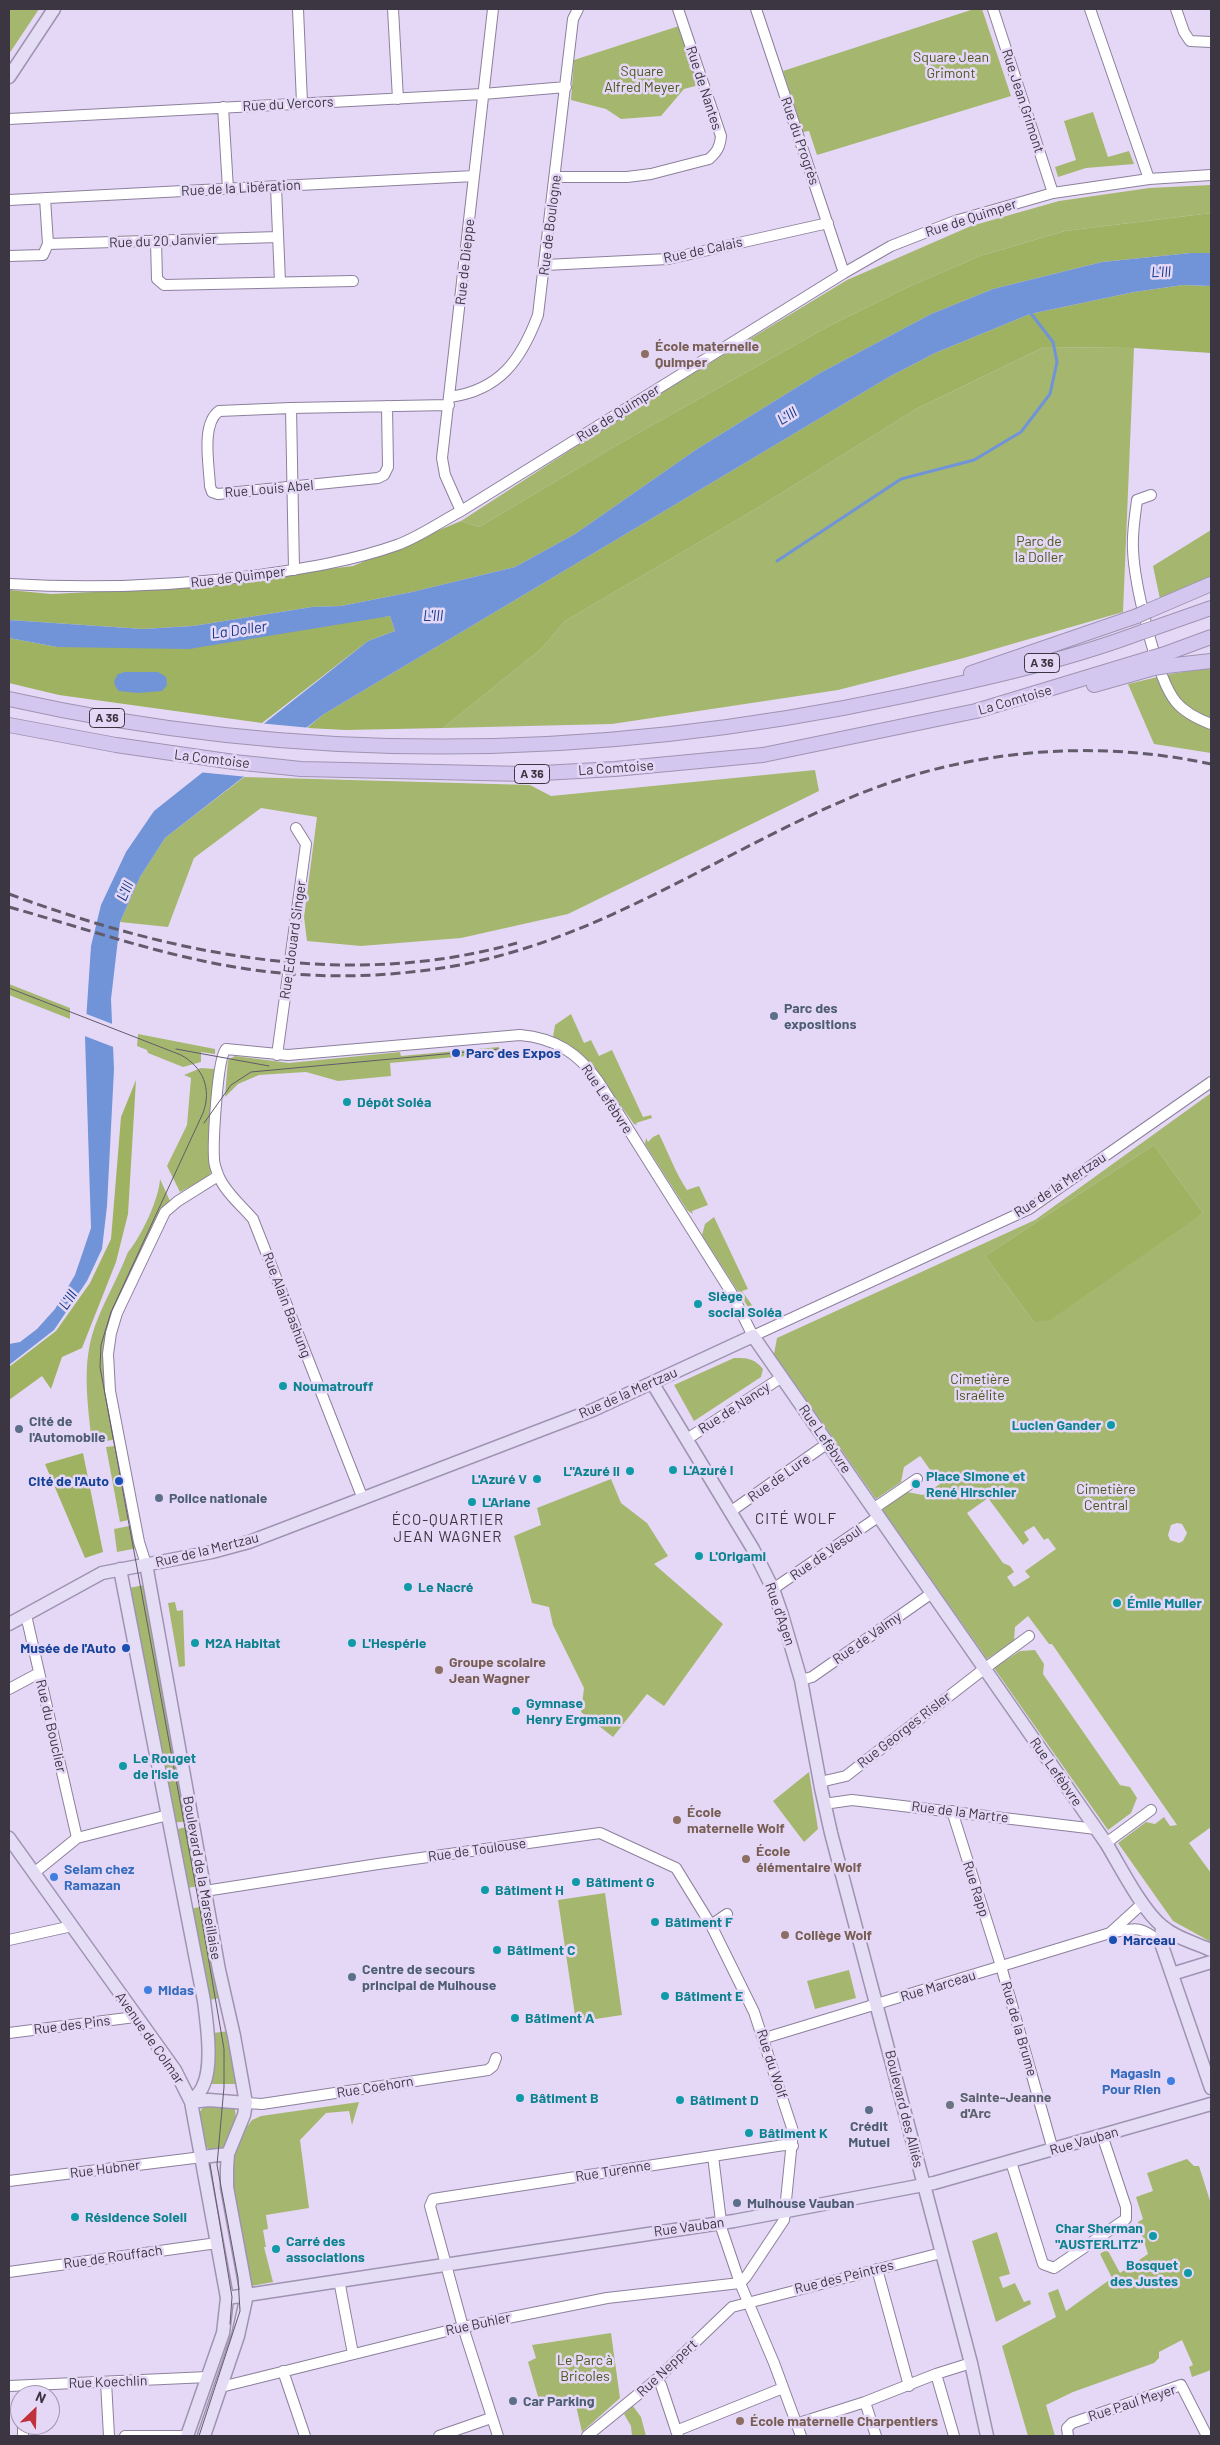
<!DOCTYPE html>
<html>
<head>
<meta charset="utf-8">
<style>
	body { margin:0 }
	#map { position:relative; width:1220px; height:2445px; overflow:hidden; background:#e5d8f7; font-family:Barlow,sans-serif }
	canvas { display:block }
	.frame { position:absolute; inset:0; border:10px solid #3b3642; pointer-events:none }
	.north { position:absolute; left:10px; top:2385px; width:50px; height:50px; box-sizing:border-box; background:#e5d8f7; border:1px solid #a197af; border-radius:50%; rotate:24deg; font-size:14px; font-weight:700; line-height:20px; text-align:center; color:#3b3642 }
	.north::after { content:''; display:block; margin:auto; width:18px; height:22px; background:#c1313c; clip-path:polygon(50% 0,100% 100%,50% 72%,0 100%) }
</style>
</head>
<body>
<div id="map">
<canvas width="1220" height="2445"></canvas>
<div class="frame"></div>
<div class="north">N</div>
</div>
<script>
const context = document.querySelector('canvas').getContext('2d');
context.lineJoin = 'round';
function fillPath(path, color) {
  context.fillStyle = color;
  context.fill(path, 'evenodd');
}
function strokePath(path, color, width, dash) {
  context.strokeStyle = color;
  context.lineWidth = width;
  context.lineCap = dash ? 'butt' : 'round';
  context.setLineDash(dash || []);
  context.stroke(path);
}
function drawText(font, color, halo, rows, align = 'center') {
  context.font = font + ' Barlow,sans-serif';
  context.lineWidth = 5;
  context.setLineDash([]);
  context.textBaseline = 'middle';
  context.strokeStyle = halo;
  context.fillStyle = color;
  for (const [text, x, y, turn = 0] of rows) {
    context.save();
    context.translate(x, y);
    context.rotate((+turn || 0) * Math.PI / 180);
    context.textAlign = isNaN(turn) ? turn : align;
    if (halo) context.strokeText(text, 0, 0);
    context.fillText(text, 0, 0);
    context.restore();
  }
}
fillPath(new Path2D(`
	M9 9H39L9 54Z
	M974 9H982L1011 96 817 155 809 131 803 132 783 71Z
	M679 26 699 85 684 89 661 116 621 119 606 109 571 100 574 60Z
	M1093 112 1108 157 1129 151 1134 164 1086 168 1058 177 1055 167 1076 160 1064 121Z
	M1211 185V213L1065 231 980 256 906 288 829 326 624 441 479 527 461 521 626 414 847 280 971 226 1059 201 1149 188Z
	M1044 347 1134 348 1123 612 960 659 838 690 612 724 443 728 541 649 565 621 759 507 916 409Z
	M1211 530V578L1160 599 1153 566Z
	M1211 662V753L1154 744 1128 684 1170 674 1209 668Z
	M815 770 819 791 568 914 461 938 361 946 307 941 304 917 317 817 261 808 194 858 168 927 120 922 140 877 165 838 244 777 530 785 551 796Z
	M9 984 70 1008V1019L9 995Z
	M571 1014 584 1043 591 1040 599 1056 612 1050 643 1117 651 1115 652 1118 636 1123 637 1125 634 1124 588 1061 570 1045 553 1037 555 1025Z
	M138 1034 215 1049V1054L201 1052V1062L183 1067 148 1053 147 1050 137 1046Z
	M499 1047V1053L390 1063 391 1076 338 1081 306 1072 259 1075 238 1084 225 1097 228 1060 235 1056 289 1063 400 1052 401 1056Z
	M201 1068 215 1069 213 1169 208 1177 180 1192 167 1166 187 1125 191 1078 184 1075Z
	M1211 1093V1827L1189 1843 1211 1873V1942L1173 1921 1118 1843 1146 1822 1155 1824 1164 1817 1170 1826 1177 1825 1052 1644H1049L1028 1616 1015 1627 1014 1641 987 1659 882 1509 907 1492 923 1495 940 1484 921 1457 920 1456 904 1467 901 1482 876 1499 774 1354 777 1338 1035 1220ZM1154 1145 1203 1213 1034 1322 985 1256ZM988 1498 1023 1545 1029 1540 1024 1532 1034 1526 1044 1540 1048 1538 1056 1549 1025 1571 1030 1577 1014 1587 1007 1577 1014 1572 1010 1566 1003 1563 967 1513ZM1177 1523 1182 1524 1187 1533 1183 1541 1179 1543 1170 1540 1168 1535 1171 1525Z
	M659 1134C669 1154 675 1172 687 1190L699 1186 708 1205 692 1211 693 1214 687 1210 645 1144 646 1138 648 1142 653 1137Z
	M160 1179 170 1201 161 1210 109 1326 117 1439 92 1444C88 1405 81 1364 95 1326 104 1301 118 1278 128 1252 141 1237 159 1199 160 1179Z
	M714 1217 748 1289 742 1291 754 1308 750 1310 702 1235 705 1224Z
	M734 1358C747 1358 754 1358 763 1369L761 1377 694 1421 674 1385Z
	M114 1446 128 1520 120 1522 106 1447Z
	M611 1479 621 1503 647 1523 668 1556 654 1564 723 1624 664 1706 647 1694 613 1737 581 1712 584 1688 553 1625 549 1607 532 1603 514 1536 541 1525 537 1508Z
	M134 1525 138 1548 117 1552 114 1529Z
	M144 1585 189 1821 172 1823 129 1588Z
	M175 1602 177 1611 183 1610 185 1666 179 1667 168 1603Z
	M1035 1650 1044 1664 1043 1674 1120 1785 1130 1787 1137 1798 1131 1813 1108 1830 994 1668 1020 1651Z
	M809 1772 818 1829 804 1842 773 1801Z
	M190 1826 199 1886 187 1888 174 1830Z
	M605 1893 622 2015 576 2022 558 1900Z
	M205 1906 220 1998 209 2000 189 1909Z
	M849 1970 856 1998 815 2009 807 1981Z
	M229 2031 239 2084H210L213 2033Z
	M359 2102 352 2125 349 2111 326 2113 300 2140 309 2208 266 2215 268 2229 263 2230 266 2247H264L273 2282 246 2287 231 2168 240 2139 246 2128 252 2120 261 2116Z
	M205 2105 233 2106C241 2118 229 2138 222 2149L210 2150 205 2146 199 2113Z
	M1187 2159 1194 2166H1199L1211 2204V2370L1192 2377 1189 2367 1193 2365 1182 2340 1159 2352V2358L1154 2363 1073 2392 1046 2405 1055 2436H1028L1002 2346 1056 2317 1048 2293 1058 2289 1066 2311 1112 2278 1100 2254 1107 2249 1120 2273 1148 2254 1138 2222 1143 2219 1136 2197 1153 2191 1147 2173Z
	M997 2232 1010 2274 999 2277 1003 2288 1015 2283 1024 2302 1030 2300 1031 2304 996 2322 972 2241Z
	M611 2333 620 2398 582 2432 574 2397 539 2400 528 2362 536 2358 532 2345Z
	M633 2406 641 2417 646 2436H632L631 2426 624 2414Z`), '#a5b76e');
fillPath(new Path2D(`
	M1211 213V253H1191L1102 262 993 289 931 314 820 373 697 449 575 534 515 567 412 592 341 606 312 607 193 626 143 629 9 620V590L51 594 158 589 353 566 461 521 479 527 624 441 829 326 906 288 980 256 1065 231Z
	M1183 285 1211 286V353L1134 348 1044 347 916 409 759 507 565 621 541 649 443 728 346 730 307 728 324 714 889 377 935 353 1030 314 1134 292Z
	M390 616 395 631 368 641 262 723 59 695 9 683V638L57 647Z
	M136 1080 128 1214 116 1262 82 1348 62 1357 51 1389 42 1376 9 1400V1367L56 1331 90 1283 111 1239 121 1117Z
	M1154 1145 1203 1213 1050 1320 1034 1322 985 1256Z
	M83 1453 103 1552 85 1558 45 1464Z`), '#9eb261');
fillPath(new Path2D(`
	M1191 253H1211V286L1183 285 1134 292 1030 314 935 353 889 377 324 714 165 838 140 877 120 922 111 999 114 1069 107 1206 102 1249 87 1281 54 1330 9 1365V1344L20 1342 37 1329 55 1309 75 1275 91 1228 85 1036 91 946 101 905 126 852 154 811 368 641 395 631 390 616 189 649 57 647 9 638V620L143 629 193 626 312 607 341 606 412 592 515 567 575 534 697 449 820 373 931 314 993 289 1102 262Z
	M125 672H158L166 677 167 685 162 691 138 693 119 691C113 684 113 681 118 674Z`), '#7094d7');
fillPath(new Path2D(`
	M258 723 311 728 248 777 198 772Z
	M84 1013 115 1025 116 1048 82 1035Z`), '#e5d8f7');
strokePath(new Path2D(`
	M777 561 901 479 974 460 1021 432 1050 394 1057 362 1053 342 1029 311`), '#7094d7', 3);
const minor = new Path2D(`
	M298 9 302 103
	M393 9 398 99
	M756 9 844 273
	M993 9 1053 193
	M1090 9 1149 179
	M1176 9 1184 32 1190 41 1211 42
	M223 107 228 189
	M9 119 483 94 566 87
	M555 177H627L651 174 709 159C717 152 720 147 721 136L678 9
	M276 187 280 282
	M45 198 48 244
	M9 200 474 176
	M156 241 157 279 164 285 353 281
	M9 256 43 255 48 244 278 237
	M545 265 668 259 828 223
	M450 397C500 390 521 360 538 315L573 19 578 9
	M291 408 219 411C201 424 209 464 210 486L212 492 218 494 378 478 384 475 388 467 387 406
	M1151 495 1137 500C1135 516 1132 533 1133 549 1134 582 1156 678 1176 702 1185 713 1198 719 1211 724
	M461 511 445 475 442 458 493 9
	M294 570 291 408 449 405
	M9 584C93 589 176 586 260 575 306 568 352 561 397 545 419 537 440 522 461 511L844 273 891 246 955 221 1053 193 1149 179 1211 175
	M277 1055 306 844 296 828
	M687 1439 782 1377
	M363 1499 253 1219C242 1206 226 1193 219 1177 217 1172 214 1165 214 1159 213 1142 217 1058 226 1049L288 1055 520 1035C555 1038 578 1053 598 1081L731 1292 753 1336 1029 1209 1211 1082
	M873 1509 917 1479
	M730 1512 828 1443
	M146 1564 139 1542 110 1391 108 1354 111 1333 117 1313 165 1212 178 1201 218 1176
	M773 1589 878 1517
	M26 1615 77 1838
	M801 1680 812 1677 932 1593
	M9 1689 39 1673
	M820 1782 846 1776 984 1669 1029 1636
	M824 1804 852 1800 1096 1829
	M952 1811 1001 1966 1053 2150
	M1106 1843 1151 1810
	M34 1873 77 1838 168 1815
	M205 1891 378 1864 600 1833 676 1868 711 1925 754 2012 793 2131 784 2220 746 2277 740 2283 607 2298 463 2327 221 2387
	M711 1925 727 1914
	M1110 1933 1143 1903
	M9 1940 72 1926
	M9 2033 135 2017
	M765 2038 1110 1933C1135 1928 1141 1925 1161 1943
	M246 2103 262 2104 488 2070 493 2066 496 2058
	M713 2156 722 2230 740 2283 774 2363 801 2436
	M1011 2162 1043 2264 1054 2268 1126 2219V2207L1102 2135
	M9 2181 202 2157
	M877 2269 909 2386
	M9 2272 217 2243
	M339 2280 353 2354
	M283 2371 305 2436
	M936 2374 954 2436
	M657 2379 661 2385 678 2436
	M106 2382 109 2436
	M9 2386 208 2377
	M865 2402 876 2436
	M796 2424 865 2402 936 2374 971 2363
	M23 2425V2436
	M676 2431 783 2388
	M125 2436H181
	M439 2436 491 2418
	M498 2436 463 2327 430 2206 433 2199 784 2145 793 2146
	M587 2436 657 2379 732 2307 941 2253
	M1068 2436 1067 2428 1072 2423 1181 2385 1207 2436`);
const major = new Path2D(`
	M9 77 54 9
	M653 1384 753 1549 773 1589 782 1615 801 1680 821 1788 831 1833 971 2363 987 2436
	M146 1564 219 1970 234 2036 246 2103 244 2115 228 2154 227 2168V2187L247 2295 238 2336 204 2436
	M120 1569 204 2001C207 2024 213 2066 203 2086 201 2092 195 2097 191 2102
	M9 1624 102 1573 212 1552 249 1542 593 1410 753 1336 1106 1843C1120 1866 1142 1910 1162 1926 1176 1938 1195 1943 1211 1950
	M9 1838 175 2070 191 2102 227 2298 223 2333 187 2436
	M1162 1926 1161 1943 1211 2088
	M1172 1974 1211 1962
	M191 2102 209 2100 246 2103
	M202 2157 228 2154
	M227 2298 734 2221 934 2183 1211 2104`);
const highway = new Path2D(`
	M1148 611 1211 584
	M1154 628 1211 608
	M1162 655 1211 637
	M1166 666 1211 661
	M971 673 1137 616
	M1094 685 1154 668
	M9 699C307 766 605 760 903 696 983 679 1065 661 1142 632
	M9 725 116 745 234 762 301 769 525 774 615 769 763 755 976 711 1151 658`);
strokePath(minor, '#8c809c', 12);
strokePath(major, '#9e94b2', 15);
strokePath(highway, '#9e94b2', 16);
strokePath(minor, '#fff', 10);
strokePath(major, '#e5ddf5', 12);
strokePath(highway, '#d3c7ef', 14);
strokePath(new Path2D(`
	M9 988 181 1055C203 1067 212 1089 203 1113L111 1312 101 1345 100 1367 199 1904 224 2049V2087L217 2165 238 2278 240 2311 199 2436
	M176 1049 269 1066
	M204 1123 231 1085 251 1072 499 1049
	M210 2164 232 2297 230 2324`), '#625b6b', 1);
strokePath(new Path2D(`
	M9 894C172 954 346 991 517 943
	M9 907C87 929 166 957 247 969 315 979 385 978 454 966 599 940 714 856 847 799 962 750 1089 738 1211 764`), '#625b6b', 3, [10, 5]);
const highwayBridge = new Path2D(`
	M1137 616 1148 611
	M1142 632 1154 628
	M1151 658 1162 655
	M1154 668 1166 666`);
strokePath(highwayBridge, '#9e94b2', 16, []);
strokePath(highwayBridge, '#d3c7ef', 14);
for (const [x, y, r, color] of [
	[645,354,5,"#8d6e63"],
	[774,1016,5,"#5c6f8a"],
	[456,1053,5,"#1a4fb4"],
	[347,1102,5,"#0f9aa8"],
	[698,1304,5,"#0f9aa8"],
	[283,1386,5,"#0f9aa8"],
	[1111,1425,5,"#0f9aa8"],
	[19,1429,5,"#5c6f8a"],
	[673,1470,5,"#0f9aa8"],
	[630,1471,5,"#0f9aa8"],
	[537,1479,5,"#0f9aa8"],
	[119,1481,5,"#1a4fb4"],
	[916,1484,5,"#0f9aa8"],
	[159,1498,5,"#5c6f8a"],
	[472,1502,5,"#0f9aa8"],
	[699,1556,5,"#0f9aa8"],
	[408,1587,5,"#0f9aa8"],
	[1117,1603,5,"#0f9aa8"],
	[195,1643,5,"#0f9aa8"],
	[352,1643,5,"#0f9aa8"],
	[126,1648,5,"#1a4fb4"],
	[439,1670,5,"#8d6e63"],
	[516,1711,5,"#0f9aa8"],
	[123,1766,5,"#0f9aa8"],
	[677,1820,5,"#8d6e63"],
	[746,1859,5,"#8d6e63"],
	[54,1877,5,"#3f7fe0"],
	[576,1882,5,"#0f9aa8"],
	[485,1890,5,"#0f9aa8"],
	[655,1922,5,"#0f9aa8"],
	[785,1935,5,"#8d6e63"],
	[1113,1940,5,"#1a4fb4"],
	[497,1950,5,"#0f9aa8"],
	[352,1977,5,"#5c6f8a"],
	[148,1990,5,"#3f7fe0"],
	[665,1996,5,"#0f9aa8"],
	[515,2018,5,"#0f9aa8"],
	[1171,2081,5,"#3f7fe0"],
	[520,2098,5,"#0f9aa8"],
	[680,2100,5,"#0f9aa8"],
	[950,2105,5,"#6b7280"],
	[869,2110,5,"#5c6f8a"],
	[749,2133,5,"#0f9aa8"],
	[737,2203,5,"#5c6f8a"],
	[75,2217,5,"#0f9aa8"],
	[1153,2236,5,"#0f9aa8"],
	[276,2249,5,"#0f9aa8"],
	[1188,2273,5,"#0f9aa8"],
	[513,2401,5,"#5c6f8a"],
	[740,2421,5,"#8d6e63"]
]) {
  const dot = new Path2D();
  dot.arc(x, y, r, 0, 2 * Math.PI);
  context.fillStyle = color;
  context.fill(dot);
  strokePath(dot, '#e5d8f7', 2);
}
for (const [x, y, w] of [
	[1042,663,35],
	[107,718,35],
	[532,774,35]
]) {
  const box = new Path2D();
  box.roundRect(x - w / 2, y - 9.5, w, 19, 4);
  context.fillStyle = '#e5d8f7';
  context.fill(box);
  strokePath(box, '#3b3642', 1);
}
drawText('bold 12px', '#3b3642', null, [
	["A 36",1042,663],
	["A 36",107,718],
	["A 36",532,774]
]);
drawText('14px', '#4b571d', '#e5d8f7', [
	["Square Jean",951,57],
	["Grimont",951,73],
	["Square",642,71],
	["Alfred Meyer",642,87],
	["Parc de",1039,541],
	["la Doller",1039,557],
	["Cimetière",980,1379],
	["Israélite",980,1395],
	["Cimetière",1106,1489],
	["Central",1106,1505],
	["Le Parc à",585,2360],
	["Bricoles",585,2376]
]);
drawText('14px', '#3b3642', '#e5d8f7', [
	["Rue de Nantes",704,88,72],
	["Rue Jean Grimont",1023,101,72],
	["Rue du Vercors",288,104,-3],
	["Rue du Progrès",800,141,71],
	["Rue de la Libération",241,188,-3],
	["Rue de Quimper",971,218,-18],
	["Rue de Boulogne",550,225,-83],
	["Rue du 20 Janvier",163,241,-2],
	["Rue de Calais",703,250,-12],
	["Rue de Dieppe",465,262,-84],
	["Rue de Quimper",618,413,-32],
	["Rue Louis Abel",269,489,-5],
	["Rue de Quimper",238,577,-7],
	["La Comtoise",1015,700,-16],
	["La Comtoise",212,759,7],
	["La Comtoise",616,768,-4],
	["Rue Edouard Singer",293,940,-82],
	["Rue Lefèbvre",607,1099,56],
	["Rue de la Mertzau",1060,1185,-33],
	["Rue Alain Bashung",287,1305,69],
	["Rue de la Mertzau",628,1393,-24],
	["Rue de Nancy",734,1408,-33],
	["Rue Lefèbvre",825,1439,55],
	["Rue de Lure",779,1478,-35],
	["Rue de la Mertzau",207,1550,-14],
	["Rue de Vesoul",826,1553,-35],
	["Rue d'Agen",780,1614,71],
	["Rue de Valmy",867,1638,-35],
	["Rue du Bouclier",51,1726,77],
	["Rue Georges Risler",904,1730,-38],
	["Rue Lefèbvre",1056,1772,55],
	["Rue de la Martre",960,1812,7],
	["Rue de Toulouse",477,1850,-8],
	["Boulevard de la Marseillaise",202,1878,80],
	["Rue Rapp",976,1889,72],
	["Rue Marceau",938,1986,-17],
	["Rue des Pins",72,2025,-7],
	["Rue de la Brume",1019,2029,74],
	["Avenue de Colmar",150,2038,55],
	["Rue du Wolf",772,2064,72],
	["Rue Coehorn",375,2087,-9],
	["Boulevard des Alliés",904,2109,76],
	["Rue Vauban",1084,2141,-16],
	["Rue Hubner",105,2169,-7],
	["Rue Turenne",613,2171,-9],
	["Rue Vauban",689,2227,-8],
	["Rue de Rouffach",113,2257,-8],
	["Rue des Peintres",844,2277,-14],
	["Rue Buhler",478,2324,-12],
	["Rue Neppert",667,2368,-43],
	["Rue Koechlin",108,2382,-2],
	["Rue Paul Meyer",1132,2403,-18]
]);
drawText('bold 14px', '#785e54', '#e5d8f7', [
	["École maternelle",655,346],
	["Quimper",655,362],
	["Groupe scolaire",449,1662],
	["Jean Wagner",449,1678],
	["École",687,1812],
	["maternelle Wolf",687,1828],
	["École",756,1851],
	["élémentaire Wolf",756,1867],
	["Collège Wolf",795,1935],
	["École maternelle Charpentiers",750,2421]
], 'left');
drawText('bold 14px', '#4e5e75', '#e5d8f7', [
	["Parc des",784,1008],
	["expositions",784,1024],
	["Cité de",29,1421],
	["l'Automobile",29,1437],
	["Police nationale",169,1498],
	["Centre de secours",362,1969],
	["principal de Mulhouse",362,1985],
	["Crédit",869,2126,"center"],
	["Mutuel",869,2142,"center"],
	["Mulhouse Vauban",747,2203],
	["Car Parking",523,2401]
], 'left');
drawText('bold 14px', '#164399', '#e5d8f7', [
	["Parc des Expos",466,1053],
	["Cité de l'Auto",109,1481,"right"],
	["Musée de l'Auto",116,1648,"right"],
	["Marceau",1123,1940]
], 'left');
drawText('bold 14px', '#0d838f', '#e5d8f7', [
	["Dépôt Soléa",357,1102],
	["Siège",708,1296],
	["social Soléa",708,1312],
	["Noumatrouff",293,1386],
	["Lucien Gander",1101,1425,"right"],
	["L'Azuré I",683,1470],
	["L\"Azuré II",620,1471,"right"],
	["Place Simone et",926,1476],
	["René Hirschler",926,1492],
	["L'Azuré V",527,1479,"right"],
	["L'Ariane",482,1502],
	["L'Origami",709,1556],
	["Le Nacré",418,1587],
	["Émile Muller",1127,1603],
	["M2A Habitat",205,1643],
	["L'Hespérie",362,1643],
	["Gymnase",526,1703],
	["Henry Ergmann",526,1719],
	["Le Rouget",133,1758],
	["de l'Isle",133,1774],
	["Bâtiment G",586,1882],
	["Bâtiment H",495,1890],
	["Bâtiment F",665,1922],
	["Bâtiment C",507,1950],
	["Bâtiment E",675,1996],
	["Bâtiment A",525,2018],
	["Bâtiment B",530,2098],
	["Bâtiment D",690,2100],
	["Bâtiment K",759,2133],
	["Résidence Soleil",85,2217],
	["Char Sherman",1143,2228,"right"],
	["\"AUSTERLITZ\"",1143,2244,"right"],
	["Carré des",286,2241],
	["associations",286,2257],
	["Bosquet",1178,2265,"right"],
	["des Justes",1178,2281,"right"]
], 'left');
drawText('bold 14px', '#366cbe', '#e5d8f7', [
	["Selam chez",64,1869],
	["Ramazan",64,1885],
	["Midas",158,1990],
	["Magasin",1161,2073,"right"],
	["Pour Rien",1161,2089,"right"]
], 'left');
drawText('bold 14px', '#5b616d', '#e5d8f7', [
	["Sainte-Jeanne",960,2097],
	["d'Arc",960,2113]
], 'left');
drawText('italic 15px', '#143a89', '#e5d8f7', [
	["L'Ill",1161,272,-2],
	["L'Ill",787,416,-32],
	["L'Ill",433,616],
	["La Doller",239,630,-8],
	["L'Ill",125,891,-66],
	["L'Ill",68,1300,-56]
]);
context.letterSpacing = '1px';
drawText('15px', '#3b3642', '#e5d8f7', [
	["CITÉ WOLF",796,1519],
	["ÉCO-QUARTIER",448,1520],
	["JEAN WAGNER",448,1537]
]);
context.letterSpacing = '0px';
</script>
</body>
</html>
